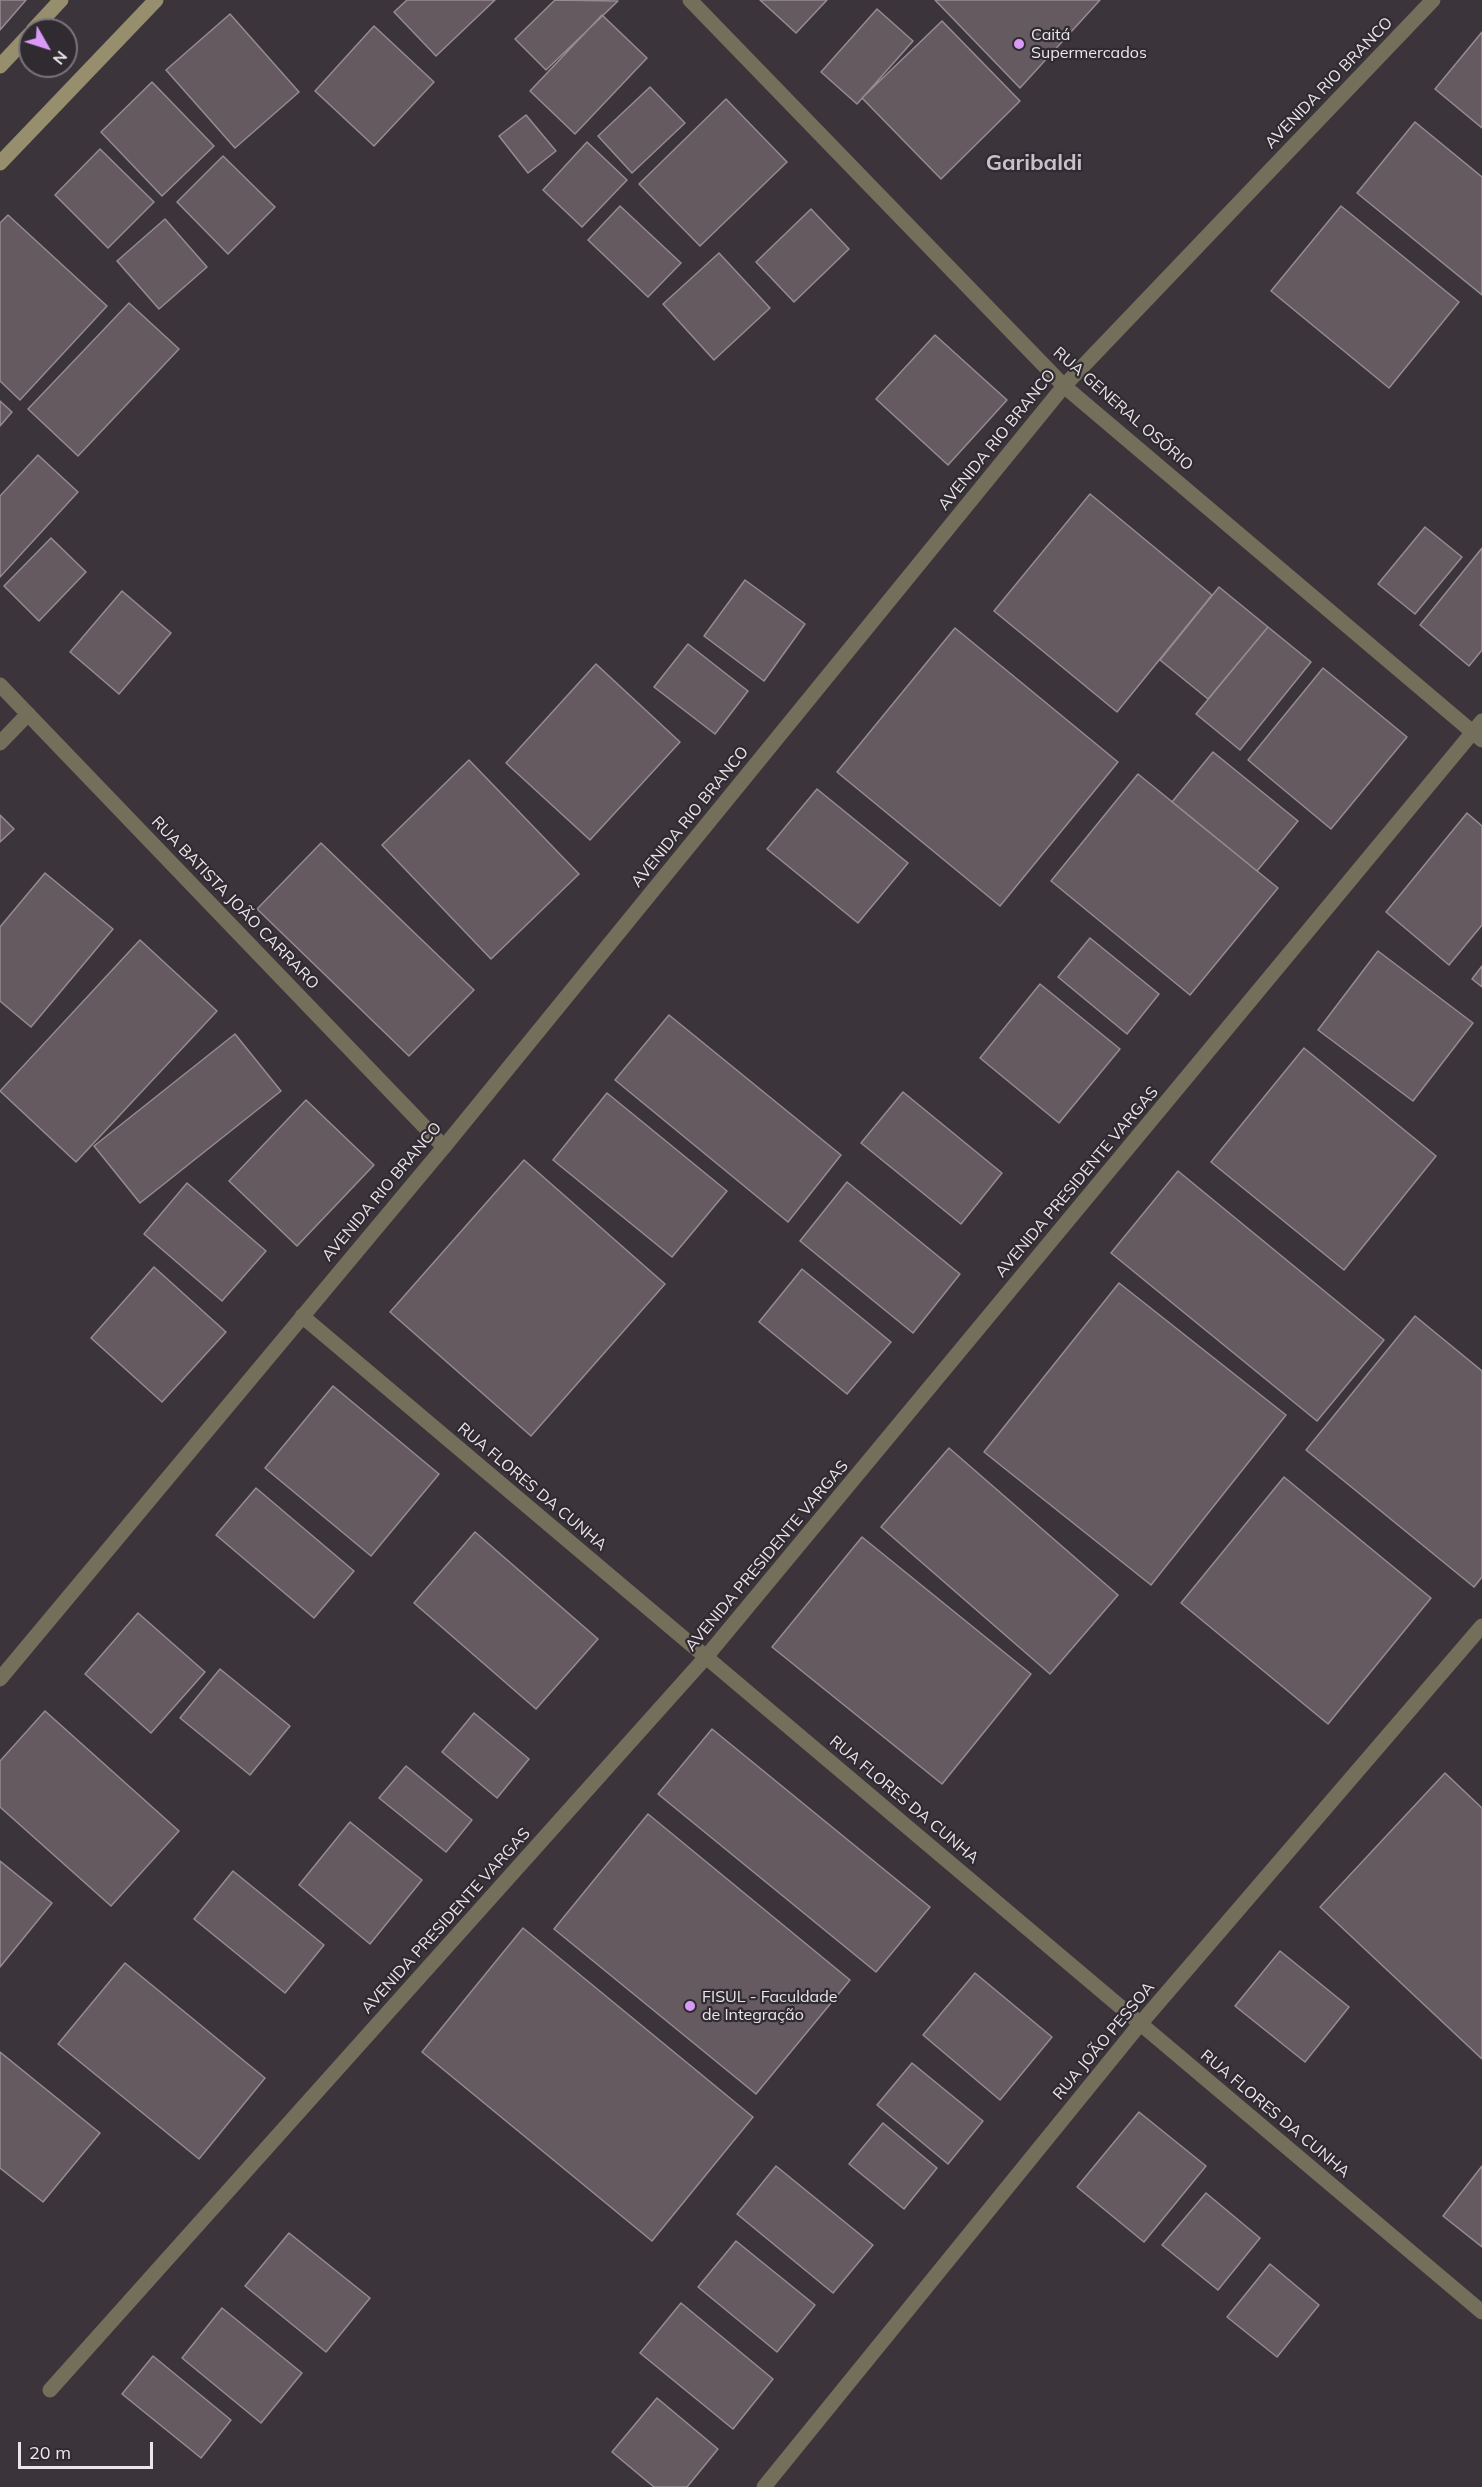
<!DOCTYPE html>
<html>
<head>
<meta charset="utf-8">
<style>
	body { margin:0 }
	#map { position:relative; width:1482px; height:2487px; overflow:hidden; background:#3b343b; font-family:Mulish,sans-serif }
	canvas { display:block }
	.north { position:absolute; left:18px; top:18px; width:60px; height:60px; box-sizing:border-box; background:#302a31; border:2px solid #7a757b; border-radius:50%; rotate:129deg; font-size:16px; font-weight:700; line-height:24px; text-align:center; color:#eae6eb }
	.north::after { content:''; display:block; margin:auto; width:21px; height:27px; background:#d99af7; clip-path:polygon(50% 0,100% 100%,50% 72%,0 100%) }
	.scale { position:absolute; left:18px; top:2442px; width:135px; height:27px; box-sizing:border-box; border:3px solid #eae6eb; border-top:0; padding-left:8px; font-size:18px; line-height:21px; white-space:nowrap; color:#eae6eb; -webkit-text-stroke:4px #302a31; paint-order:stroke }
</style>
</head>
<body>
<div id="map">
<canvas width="1482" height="2487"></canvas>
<div class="north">N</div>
<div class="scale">20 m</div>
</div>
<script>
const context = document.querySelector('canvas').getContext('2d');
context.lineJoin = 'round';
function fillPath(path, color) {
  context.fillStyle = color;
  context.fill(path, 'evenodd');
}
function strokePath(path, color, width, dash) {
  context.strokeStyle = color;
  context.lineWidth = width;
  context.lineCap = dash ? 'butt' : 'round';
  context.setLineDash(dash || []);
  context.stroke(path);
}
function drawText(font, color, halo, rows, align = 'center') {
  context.font = font + ' Mulish,sans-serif';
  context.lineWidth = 4.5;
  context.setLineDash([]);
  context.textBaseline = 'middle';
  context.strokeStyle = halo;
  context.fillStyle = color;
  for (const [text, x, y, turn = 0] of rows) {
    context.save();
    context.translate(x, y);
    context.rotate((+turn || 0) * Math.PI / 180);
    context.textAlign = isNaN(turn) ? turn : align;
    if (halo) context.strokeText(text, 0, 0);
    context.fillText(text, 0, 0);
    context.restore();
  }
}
const building = new Path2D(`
	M0 0H26L0 30Z
	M407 0H495L436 56 394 12Z
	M555 0 618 1 546 70 515 39Z
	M760 0H827L796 33Z
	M935 0H1100L1020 88Z
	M877 9 913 41 857 104 821 72Z
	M230 14 299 92 235 148 166 70Z
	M602 15 647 58 575 134 530 91Z
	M942 21 1020 101 941 179 862 98Z
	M374 26 434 82 374 146 315 91Z
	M1482 32V128L1435 89Z
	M152 82 214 146 162 196 101 132Z
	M650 87 685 123 632 173 598 136Z
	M726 99 787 162 700 246 639 184Z
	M526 115 556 151 528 173 499 136Z
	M1415 122 1482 177V295L1357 193Z
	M587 142 627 180 582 227 543 190Z
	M100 149 154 202 108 248 55 195Z
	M223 156 275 207 228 254 177 202Z
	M620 206 681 263 648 297 588 240Z
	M1341 206 1459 302 1389 388 1271 291Z
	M811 209 849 249 794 302 756 262Z
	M8 215 107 306 20 400 0 381V223Z
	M165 219 207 267 159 309 117 261Z
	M719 253 770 308 714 360 663 304Z
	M129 303 179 349 78 456 28 409Z
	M935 335 1007 400 948 465 876 399Z
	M0 401 12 412 0 426Z
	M38 455 78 492 0 577V496Z
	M1090 494 1212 595 1117 712 994 611Z
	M1425 527 1462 557 1415 614 1378 584Z
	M51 538 86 572 39 621 4 586Z
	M1482 548V650L1469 666 1420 625Z
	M745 580 805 624 764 681 704 636Z
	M1219 587 1268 627 1208 699 1160 660Z
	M122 591 171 633 119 694 70 652Z
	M1268 627 1311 662 1240 750 1196 714Z
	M955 628 1118 762 1000 906 837 772Z
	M688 644 748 691 715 734 654 687Z
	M596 664 680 742 590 840 506 763Z
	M1323 668 1407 737 1331 829 1248 760Z
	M1213 752 1298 821 1257 871 1172 802Z
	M469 760 579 874 491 959 382 845Z
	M1138 774 1278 888 1190 995 1051 881Z
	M817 789 908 863 858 923 767 849Z
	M1467 813 1482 826V925L1449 965 1386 912Z
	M0 815 14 829 0 842Z
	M321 843 474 990 409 1056 257 909Z
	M45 873 113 929 31 1027 0 1001V927Z
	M1090 938 1159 994 1127 1034 1058 977Z
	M140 940 217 1011 76 1162 0 1091Z
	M1378 951 1473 1023 1413 1101 1318 1030Z
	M1482 966V987L1472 979Z
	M1040 984 1120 1049 1059 1123 980 1058Z
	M669 1015 841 1155 788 1222 615 1080Z
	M235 1034 281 1091 140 1203 94 1146Z
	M1304 1048 1436 1156 1344 1270 1211 1162Z
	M903 1092 1002 1173 961 1224 861 1143Z
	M607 1093 727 1191 672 1257 553 1160Z
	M306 1100 374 1165 297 1246 229 1181Z
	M524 1160 665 1284 531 1436 390 1312Z
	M1178 1171 1384 1340 1317 1421 1111 1253Z
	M847 1182 960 1274 913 1333 800 1241Z
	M187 1183 266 1251 222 1301 144 1234Z
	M154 1267 226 1332 162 1402 91 1338Z
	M802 1269 891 1342 847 1394 759 1322Z
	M1119 1283 1286 1415 1151 1585 984 1452Z
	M1415 1316 1482 1371V1577L1474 1587 1306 1450Z
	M333 1386 439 1474 371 1556 265 1468Z
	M949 1448 1118 1595 1050 1674 881 1527Z
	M1284 1477 1431 1598 1328 1724 1181 1603Z
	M256 1488 354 1571 314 1618 216 1535Z
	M475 1532 598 1639 536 1709 414 1603Z
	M862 1537 1031 1674 942 1784 772 1647Z
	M138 1613 205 1672 151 1733 85 1674Z
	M220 1669 290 1726 250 1775 180 1718Z
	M45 1711 179 1831 111 1906 0 1807V1761Z
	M474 1713 529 1759 497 1798 442 1752Z
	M712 1729 930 1907 876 1972 658 1794Z
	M406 1766 472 1820 446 1852 379 1798Z
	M1445 1773 1482 1808V2059L1320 1907Z
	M648 1814 850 1980 756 2094 554 1929Z
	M350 1822 422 1880 370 1944 299 1885Z
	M0 1861 52 1903 0 1967Z
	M233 1871 324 1945 285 1993 194 1919Z
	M523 1928 753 2117 652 2241 422 2052Z
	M1280 1951 1349 2007 1305 2062 1235 2006Z
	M125 1963 265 2078 199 2159 58 2044Z
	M975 1973 1052 2037 1000 2100 923 2035Z
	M0 2052 100 2133 43 2202 0 2168Z
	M912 2063 983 2121 948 2164 877 2105Z
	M1139 2112 1206 2166 1144 2242 1077 2187Z
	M883 2123 937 2168 904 2209 849 2164Z
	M776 2166 873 2245 833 2293 737 2214Z
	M1482 2166V2247L1443 2216Z
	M1206 2193 1260 2238 1218 2290 1162 2245Z
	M289 2233 370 2298 326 2352 245 2286Z
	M736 2241 815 2305 777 2352 698 2287Z
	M1270 2264 1319 2305 1277 2357 1227 2317Z
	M681 2303 773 2379 733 2429 640 2353Z
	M222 2308 302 2373 261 2423 182 2358Z
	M153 2356 231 2420 201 2458 122 2394Z
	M657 2398 718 2449 687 2487H654L612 2452Z`);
fillPath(building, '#655a60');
strokePath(building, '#978b92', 1.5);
strokePath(new Path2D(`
	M0 743 28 714
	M444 1147 1064 386 1433 0
	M50 2390 706 1657 1482 721
	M764 2487 1140 2024`), '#746f5b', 15);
strokePath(new Path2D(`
	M690 0 1064 386 1482 740
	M0 685 444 1147 0 1679
	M302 1316 1482 2312
	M1140 2024 1482 1626`), '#746f5b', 15);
strokePath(new Path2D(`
	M33 30 61 0
	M0 66 30 34
	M0 163 156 0`), '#978e6e', 15);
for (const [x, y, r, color] of [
	[1019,44,6,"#d99af7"],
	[690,2006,6,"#d99af7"]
]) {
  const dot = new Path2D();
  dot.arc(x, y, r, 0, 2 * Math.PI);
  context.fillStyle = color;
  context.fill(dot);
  strokePath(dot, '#302a31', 2);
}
drawText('16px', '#eae6eb', '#302a31', [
	["Caitá",1031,35],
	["Supermercados",1031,53],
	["FISUL - Faculdade",702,1997],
	["de Integração",702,2015]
], 'left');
drawText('16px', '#eae6eb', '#302a31', [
	["AVENIDA RIO BRANCO",1329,83,-46],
	["RUA GENERAL OSÓRIO",1123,409,41],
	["AVENIDA RIO BRANCO",997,440,-51],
	["AVENIDA RIO BRANCO",690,817,-51],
	["RUA BATISTA JOÃO CARRARO",235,903,46],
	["AVENIDA PRESIDENTE VARGAS",1077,1182,-50],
	["AVENIDA RIO BRANCO",382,1192,-50],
	["RUA FLORES DA CUNHA",532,1487,40],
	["AVENIDA PRESIDENTE VARGAS",767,1556,-50],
	["RUA FLORES DA CUNHA",904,1800,40],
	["AVENIDA PRESIDENTE VARGAS",446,1921,-48],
	["RUA JOÃO PESSOA",1104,2041,-50],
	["RUA FLORES DA CUNHA",1275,2114,40]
]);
drawText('bold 22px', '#c8c0ca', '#302a31', [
	["Garibaldi",1034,163]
]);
</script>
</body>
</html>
